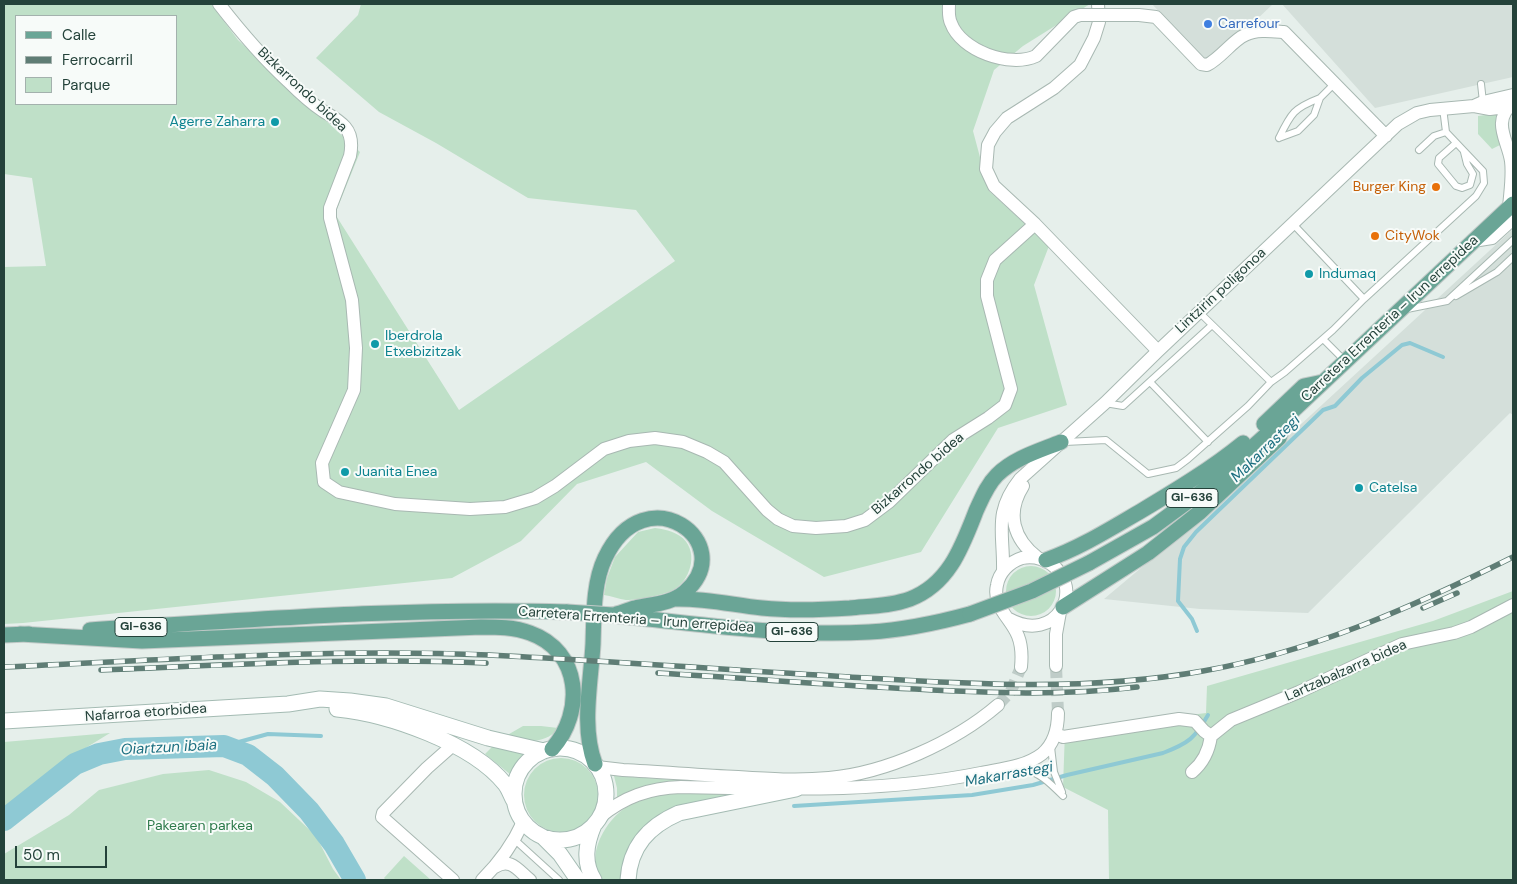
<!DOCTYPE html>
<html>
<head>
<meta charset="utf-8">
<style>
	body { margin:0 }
	#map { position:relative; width:1517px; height:884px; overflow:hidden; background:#e6efeb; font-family:"DM Sans",sans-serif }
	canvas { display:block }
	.frame { position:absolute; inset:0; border:5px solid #24423a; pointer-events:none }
	.legend { position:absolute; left:15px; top:15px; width:162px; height:90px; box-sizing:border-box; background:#f7fbf9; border:1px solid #a3b1ad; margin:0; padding:6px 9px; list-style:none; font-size:15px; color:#24423a }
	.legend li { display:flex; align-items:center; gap:10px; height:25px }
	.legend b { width:25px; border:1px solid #a3b1ad }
	.scale { position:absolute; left:15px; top:846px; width:92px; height:22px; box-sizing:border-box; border:2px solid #24423a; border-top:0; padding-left:6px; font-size:15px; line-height:18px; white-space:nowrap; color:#24423a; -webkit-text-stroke:4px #f7fbf9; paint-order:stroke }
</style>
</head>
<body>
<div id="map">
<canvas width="1517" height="884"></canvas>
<div class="frame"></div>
<ul class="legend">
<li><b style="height:6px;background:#6aa596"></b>Calle</li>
<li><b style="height:6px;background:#5f7d75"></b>Ferrocarril</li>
<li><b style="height:14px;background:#bfe0c8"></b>Parque</li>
</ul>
<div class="scale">50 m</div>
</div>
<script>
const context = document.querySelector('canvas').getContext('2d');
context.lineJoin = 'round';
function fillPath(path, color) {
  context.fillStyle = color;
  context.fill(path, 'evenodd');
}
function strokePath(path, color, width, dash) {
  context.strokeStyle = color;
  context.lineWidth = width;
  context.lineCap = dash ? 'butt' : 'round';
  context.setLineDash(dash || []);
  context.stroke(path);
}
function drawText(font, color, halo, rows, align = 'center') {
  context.font = font + ' "DM Sans",sans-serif';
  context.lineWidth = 4;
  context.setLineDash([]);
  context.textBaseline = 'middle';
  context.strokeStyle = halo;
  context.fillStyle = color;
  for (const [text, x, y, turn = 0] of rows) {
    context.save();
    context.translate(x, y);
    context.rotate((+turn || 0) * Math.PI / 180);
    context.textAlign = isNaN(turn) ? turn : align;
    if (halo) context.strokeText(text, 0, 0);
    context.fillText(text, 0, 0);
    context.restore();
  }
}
fillPath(new Path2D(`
	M1152 4H1273L1216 58H1202Z
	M1282 4H1513V77L1375 108Z
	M1513 229V415L1510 413 1308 613 1200 609 1104 599 1185 531Z`), '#d4dfda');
fillPath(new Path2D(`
	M4 4H211L238 40 360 152 335 214 459 410 675 261 636 210 528 198 436 143 379 112 316 58 358 15 361 4H1090L1023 46 994 70 973 131 989 191 1049 246 1034 285 1067 405 998 428 921 552 824 577 712 511 646 462 577 484 521 541 452 578 23 623 4 624V267L46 266 32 178 4 174ZM16 16H176V104H16Z
	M1500 113 1498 134 1500 145 1492 149 1478 134V116Z
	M655 528C664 529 672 531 680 536 699 549 692 578 675 589 665 595 639 600 626 600 619 599 611 596 604 595L607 578 615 557 638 532Z
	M1006 591a25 25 0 1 1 50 0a25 25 0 1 1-50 0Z
	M1513 591V880H1109L1108 810 1063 787 1065 731 1206 713 1207 686 1433 621Z
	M523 726H541L558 728C545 746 523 741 504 737Z
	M110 733 66 760 4 809V742Z
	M493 746 524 753 517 761 511 775 485 754Z
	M524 795a37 37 0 1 1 74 0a37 37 0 1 1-74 0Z
	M209 770 246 782 280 802 316 836 333 869 341 880H4V854L69 815 99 790 163 774Z
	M614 776 694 781 617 799V788Z
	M699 793 734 794 661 813 644 827 624 880H603C601 876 597 871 596 866 592 847 606 823 621 811 630 804 641 800 652 797 667 793 684 794 699 793Z
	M404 856 431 880H386L384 878Z`), '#bfe0c8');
strokePath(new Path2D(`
	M1197 631 1192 619 1178 601 1180 559 1184 547 1196 532 1323 410 1335 406 1362 378 1402 345 1410 343 1443 357
	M224 746 268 734 321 736
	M794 806 972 795 1033 785 1067 775 1163 753C1189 743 1195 738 1208 715`), '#8ec9d4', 4);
strokePath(new Path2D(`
	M4 820 75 764 99 754 125 749 224 746 248 755 275 776 309 811 334 844 355 880`), '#8ec9d4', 22);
strokePath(new Path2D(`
	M1056 666 1058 713
	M998 705 1011 691 1021 667`), '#bfccc8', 12, [12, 6]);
const lane = new Path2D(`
	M1481 84 1483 102
	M1279 138 1298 131 1314 115 1320 98 1334 84
	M1279 138C1291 113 1294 108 1320 98
	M1456 143 1439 158 1438 164 1456 186 1462 188 1470 185 1473 174 1467 164 1464 152
	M1419 150 1434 136 1446 132
	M1293 224 1364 299
	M1456 296 1497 272 1513 257
	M1407 309 1447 301 1513 240
	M1199 312 1271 382
	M1323 339 1345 361
	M1150 382 1208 442
	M1105 403 1123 406 1212 325
	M1065 442 1106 440 1148 474 1176 468 1188 459 1248 406 1271 382 1285 372 1333 330 1364 299 1476 196 1484 183 1483 171 1446 132 1443 108
	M1051 747 1054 772 1062 792
	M1019 767C1041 774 1047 780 1063 796
	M515 840 559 880`);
const street = new Path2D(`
	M219 4C240 31 263 58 288 81 299 92 311 103 323 111 331 116 339 120 345 127 352 135 352 146 350 156L330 208V218L352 300 356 348 354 390 322 463 324 482 339 492 395 504 470 509 505 507 535 498 555 486 604 449 629 441 655 438 683 442 707 452 724 462 767 510 778 519 793 526 816 528 846 526 865 520 889 502 953 440 988 418 1005 405 1011 389 987 296V280L995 260 1035 224
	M949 4C949 10 948 17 951 23 961 51 1010 68 1036 56L1074 17 1080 15H1090
	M1098 4 1099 22 1094 38 1080 65 1054 88 1007 118 995 132 988 145 986 169 994 186 1035 224 1158 351
	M1113 15H1139L1156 17 1201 64 1207 65C1221 58 1233 40 1245 35 1257 29 1271 31 1284 32L1386 136
	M1474 106 1483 102 1513 95
	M1509 208C1510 193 1513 176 1511 161 1508 140 1491 122 1513 103
	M1473 241 1492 238 1513 219
	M1023 486C1006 513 1013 539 1038 558
	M1003 571C1004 532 993 513 1020 479L1105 403 1158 351 1398 124 1417 113 1430 110 1474 106 1490 109 1513 106
	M1009 619C1056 645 1086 588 1051 564 1042 558 1032 556 1022 558 1009 562 999 573 997 585 992 607 1011 618 1018 636 1022 646 1022 657 1021 667
	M1056 666V634L1060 612
	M1056 734 1063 737 1179 719 1195 721 1204 731 1211 736
	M453 745 427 768 383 813 382 817 453 880
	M597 767 623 770C661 772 699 775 738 777 768 779 798 781 829 778 886 773 955 742 998 705
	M1192 772C1203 763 1209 750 1211 736L1231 720 1299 692 1402 644 1454 633 1471 627 1513 605
	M600 817C624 797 649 788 681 787 781 789 882 793 981 773 1001 769 1025 767 1042 754 1055 743 1058 728 1058 713
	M495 867C510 857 518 870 530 880
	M482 880C499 863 513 844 523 822`);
const secondary = new Path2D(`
	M337 709C388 714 472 743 505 784 509 789 511 796 514 801
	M4 721 288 704 320 699 350 701 386 706 488 738 544 751
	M514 794a46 46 0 1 1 92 0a46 46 0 1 1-92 0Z
	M594 825C586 844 583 862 594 880
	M543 837 560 854 578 880
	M628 880C630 846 649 826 679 813L796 789`);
const primary = new Path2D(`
	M1264 424 1304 386 1323 382
	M1046 560C1080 548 1110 529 1141 511 1176 490 1211 469 1243 443
	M1089 563 1153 527 1209 486 1285 418 1513 204
	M675 599C705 598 733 605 762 608 791 611 820 610 850 608 870 606 891 606 910 599 949 584 962 547 976 511 982 498 987 485 997 475 1014 458 1039 451 1061 442
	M1063 607 1148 553 1200 512 1279 438 1285 418
	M619 616C702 624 786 637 869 632 903 630 937 623 970 614
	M90 630C249 620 408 607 567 612
	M20 634 142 641 481 627C497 627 514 627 530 633 581 651 585 712 552 749
	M4 635 29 634
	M595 764C581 727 591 682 593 644 594 616 593 583 605 558 645 473 741 543 685 592 671 604 652 604 635 608 628 610 620 613 613 615`);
strokePath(lane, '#a8b8b2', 8);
strokePath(street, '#a8b8b2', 14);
strokePath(secondary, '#a4bbb3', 17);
strokePath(primary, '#c2cac8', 17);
strokePath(lane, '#fff', 6);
strokePath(street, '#fff', 12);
strokePath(secondary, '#fff', 15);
strokePath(primary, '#6aa596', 15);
const rail = new Path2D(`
	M1423 608 1457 593
	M4 667C165 660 327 648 489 655 609 661 730 670 850 677 968 684 1086 692 1203 671 1312 652 1415 606 1513 557
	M101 670C229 665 358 657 486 663
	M658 673C744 678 829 685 915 689 989 693 1063 696 1137 687`);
strokePath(rail, '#5f7d75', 5.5);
strokePath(rail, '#f7fbf9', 4, [11]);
const streetBridge = new Path2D(`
	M1090 15H1113`);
const primaryBridge = new Path2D(`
	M567 612 613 615
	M970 614 1032 591 1089 563`);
strokePath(streetBridge, '#a8b8b2', 14, []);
strokePath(primaryBridge, '#c2cac8', 17, []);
strokePath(streetBridge, '#fff', 12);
strokePath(primaryBridge, '#6aa596', 15);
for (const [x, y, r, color] of [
	[1208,24,5,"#3f7fe0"],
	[275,122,5,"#0f9aa8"],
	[1436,187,5,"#e8710a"],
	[1375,236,5,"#e8710a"],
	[1309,274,5,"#0f9aa8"],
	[375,344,5,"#0f9aa8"],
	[345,472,5,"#0f9aa8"],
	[1359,488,5,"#0f9aa8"]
]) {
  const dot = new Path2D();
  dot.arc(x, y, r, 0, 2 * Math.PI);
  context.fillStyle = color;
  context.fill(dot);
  strokePath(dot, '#f7fbf9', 2);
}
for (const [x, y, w] of [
	[1192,498,52],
	[141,627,52],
	[792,632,52]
]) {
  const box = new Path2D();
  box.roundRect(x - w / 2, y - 9.5, w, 19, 4);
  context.fillStyle = '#f7fbf9';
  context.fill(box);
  strokePath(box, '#24423a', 1);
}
drawText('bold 12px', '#24423a', null, [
	["GI-636",1192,498],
	["GI-636",141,627],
	["GI-636",792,632]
]);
drawText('14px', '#366cbe', '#f7fbf9', [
	["Carrefour",1218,24]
], 'left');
drawText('14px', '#24423a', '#f7fbf9', [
	["Bizkarrondo bidea",302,90,43],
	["Lintzirin poligonoa",1221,291,-43],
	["Carretera Errenteria – Irun errepidea",1390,319,-43],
	["Bizkarrondo bidea",918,474,-41],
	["Carretera Errenteria – Irun errepidea",636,620,4],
	["Lartzabalzarra bidea",1346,671,-24],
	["Nafarroa etorbidea",146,713,-4]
]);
drawText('14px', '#0d838f', '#f7fbf9', [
	["Agerre Zaharra",265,122,"right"],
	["Indumaq",1319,274],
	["Iberdrola",385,336],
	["Etxebizitzak",385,352],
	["Juanita Enea",355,472],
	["Catelsa",1369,488]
], 'left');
drawText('14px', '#c56008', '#f7fbf9', [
	["Burger King",1426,187],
	["CityWok",1385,236,"left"]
], 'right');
drawText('14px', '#2d7a4b', '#f7fbf9', [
	["Pakearen parkea",200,826]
]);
drawText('italic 15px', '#1c6f80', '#f7fbf9', [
	["Makarrastegi",1266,449,-44],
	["Oiartzun ibaia",169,748,-3],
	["Makarrastegi",1009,775,-10]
]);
</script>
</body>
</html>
